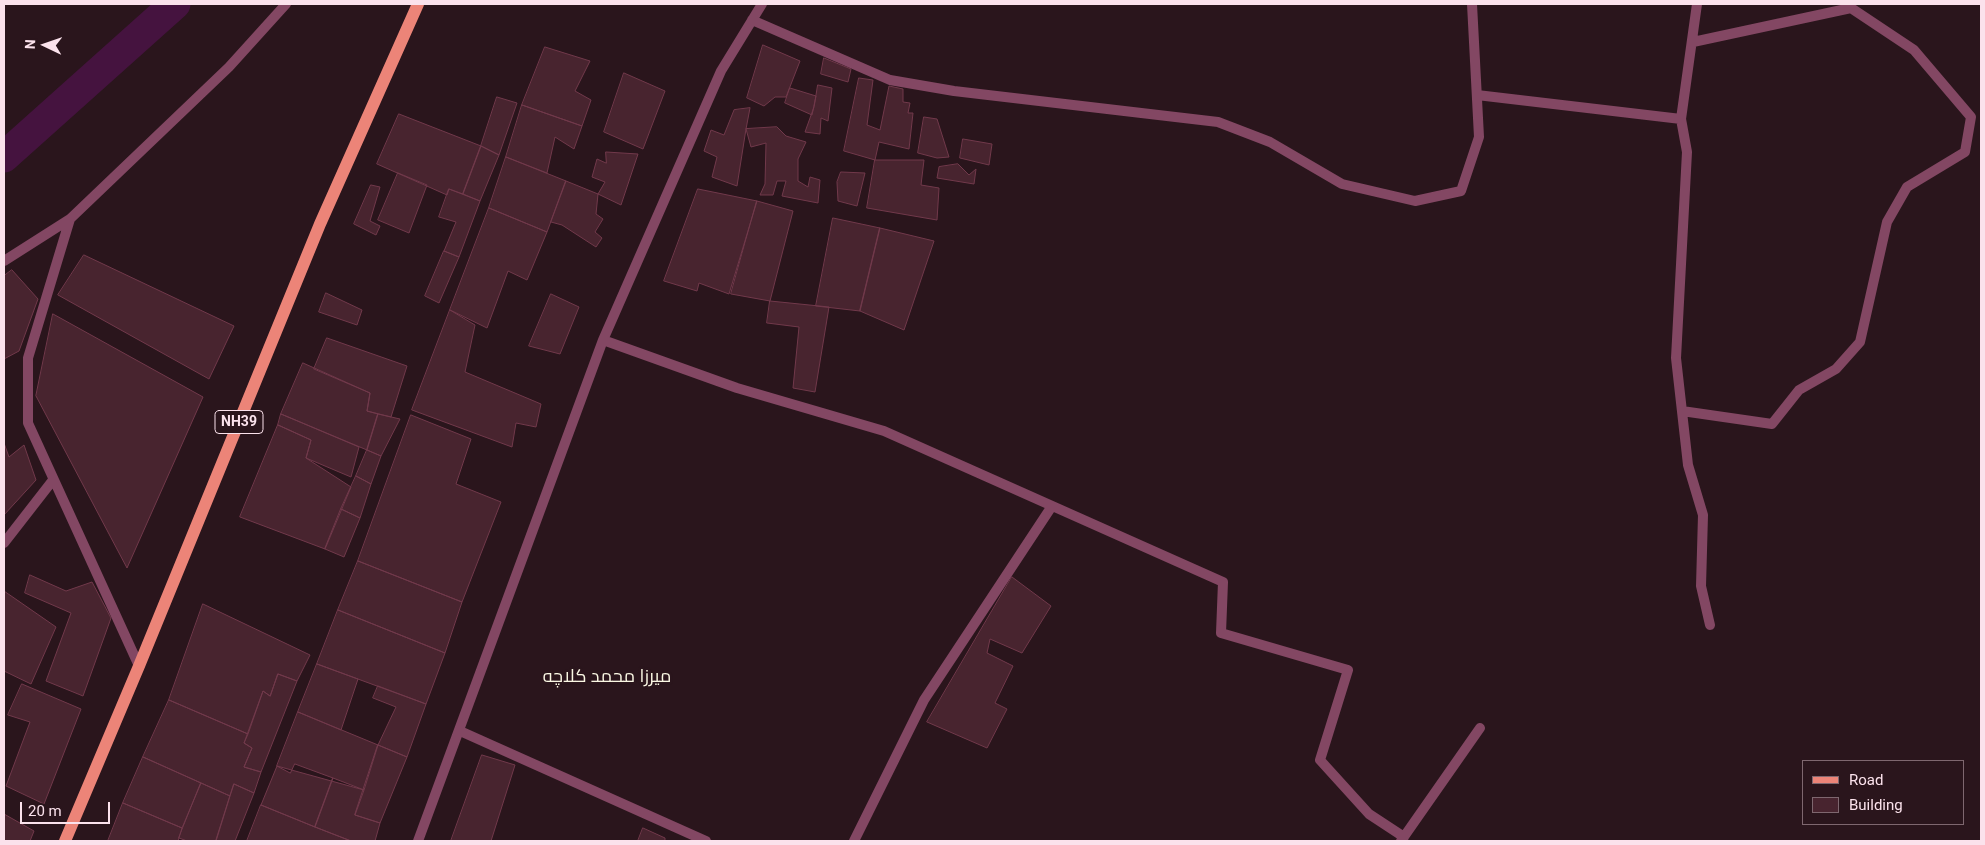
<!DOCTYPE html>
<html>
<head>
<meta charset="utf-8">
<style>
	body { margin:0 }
	#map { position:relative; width:1985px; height:845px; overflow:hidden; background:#2a151c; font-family:Roboto,sans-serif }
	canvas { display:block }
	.frame { position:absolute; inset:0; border:5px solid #fbe2ec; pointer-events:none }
	.legend { position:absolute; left:1802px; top:760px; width:162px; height:65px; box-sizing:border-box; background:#2a151c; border:1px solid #7e676f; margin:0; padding:6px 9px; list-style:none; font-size:15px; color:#fbe2ec }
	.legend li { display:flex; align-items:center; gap:10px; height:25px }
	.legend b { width:25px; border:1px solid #7e676f }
	.north { position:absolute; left:20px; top:20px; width:50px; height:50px; -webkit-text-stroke:4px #2a151c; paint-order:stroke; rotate:273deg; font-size:14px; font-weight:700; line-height:20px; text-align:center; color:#fbe2ec }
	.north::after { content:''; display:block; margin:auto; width:18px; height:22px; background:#fbe2ec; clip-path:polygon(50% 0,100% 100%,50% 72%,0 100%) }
	.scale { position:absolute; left:20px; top:802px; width:90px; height:22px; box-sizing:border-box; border:2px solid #fbe2ec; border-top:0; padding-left:6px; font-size:15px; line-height:18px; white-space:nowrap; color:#fbe2ec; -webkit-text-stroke:4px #2a151c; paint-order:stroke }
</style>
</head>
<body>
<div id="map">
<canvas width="1985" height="845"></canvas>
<div class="frame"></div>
<ul class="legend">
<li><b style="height:6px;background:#ec8478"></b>Road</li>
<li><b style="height:14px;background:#48242f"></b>Building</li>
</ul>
<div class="north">N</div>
<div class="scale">20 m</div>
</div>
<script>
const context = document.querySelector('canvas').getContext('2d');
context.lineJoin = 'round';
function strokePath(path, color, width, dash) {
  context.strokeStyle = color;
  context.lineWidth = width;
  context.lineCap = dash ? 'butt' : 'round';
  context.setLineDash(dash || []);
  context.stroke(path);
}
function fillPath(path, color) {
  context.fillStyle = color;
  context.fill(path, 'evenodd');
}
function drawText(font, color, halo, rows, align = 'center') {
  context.font = font + ' Roboto,Cairo,sans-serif';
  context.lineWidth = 5;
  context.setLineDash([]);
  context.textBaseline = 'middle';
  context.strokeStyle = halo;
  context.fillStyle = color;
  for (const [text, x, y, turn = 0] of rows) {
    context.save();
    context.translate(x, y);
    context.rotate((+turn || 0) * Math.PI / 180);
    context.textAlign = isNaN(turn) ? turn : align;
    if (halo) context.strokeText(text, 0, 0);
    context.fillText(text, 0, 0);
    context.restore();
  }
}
strokePath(new Path2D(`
	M4 157 175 4`), '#45133f', 31);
const building = new Path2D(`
	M763 45 800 61 786 97H775L764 106 747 98Z
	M545 47 590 61 575 91 591 100 582 126 522 105Z
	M824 58 851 69 848 82 821 74Z
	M624 73 665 91 643 149 604 132Z
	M859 78 873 80 867 125 880 130 889 86 903 89V102L910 103 908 113H913L909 149 879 142 875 160 844 151Z
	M818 85 832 88 828 121 821 118 820 134 805 132 814 107Z
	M790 88 816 96 812 115 785 103Z
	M497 97 517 103 499 155 481 146Z
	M522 105 582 126 574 149 555 137 547 173 506 157Z
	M750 108 746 129 737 186 712 177 717 157 704 151 711 130 724 135 734 110Z
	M399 114 481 146 463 194 449 189 447 195 377 164Z
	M924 117 937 119 949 157 937 158 918 153Z
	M777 127 786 136 806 142 798 159V181L808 187 810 177 820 180 818 203 782 196 786 181H777L773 195H760L765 184 766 143 751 147 746 129Z
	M963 139 992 144 989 165 960 158Z
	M481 146 499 155 480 201 463 194Z
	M606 152 638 154 621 205 598 194 605 182 592 177 597 159 606 163Z
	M506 157 566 181 547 232 489 208Z
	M875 160H924L921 185 939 188 937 220 867 208Z
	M958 164 969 175 976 169 974 184 937 178 939 167Z
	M841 172 865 173 857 206 838 201 837 182Z
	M398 173 427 185 409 233 378 220Z
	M566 181 598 194 596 214 603 219 595 232 602 238 596 247 562 225 551 222Z
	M371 185 380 187 370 221 380 226 376 235 354 224Z
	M449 189 480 201 459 257 444 251 456 222 439 217Z
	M698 189 757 201 729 294 699 283 697 291 664 281Z
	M757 201 793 211 770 301 731 294Z
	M489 208 547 232 527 280 508 271 487 328 450 310Z
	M833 218 880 228 860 311 816 306Z
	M880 228 934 241 904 330 860 311Z
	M444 251 459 257 439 303 425 296Z
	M84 255 234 326 209 379 58 295Z
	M12 270 38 299 19 351 4 359V276Z
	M326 293 362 310 357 325 319 312Z
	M551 294 579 307 560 354 529 346Z
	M770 301 829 307 815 392 793 388 799 327 767 323Z
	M450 310 475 325 465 372 541 404 536 427 516 423 512 447 412 410Z
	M53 314 203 397 127 568 36 396Z
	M327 338 407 366 391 417 367 411 370 393 314 369Z
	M303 363 370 393 367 411 378 414 367 450 281 414Z
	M281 414 359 447 351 477 306 458 311 440 278 425Z
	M378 414 400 419 381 456 367 450Z
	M411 415 471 439 456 484 501 502 462 602 358 561Z
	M278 425 311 440 306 458 351 487 325 549 240 517Z
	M4 443 9 457 24 445 36 480 4 515Z
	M367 450 381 456 371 484 356 476Z
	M356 476 371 484 360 518 341 509Z
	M341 509 360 518 344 557 325 549Z
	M358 561 462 602 445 653 338 610Z
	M30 575 66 591 92 582 111 618 83 696 46 681 71 613 25 593Z
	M1012 577 1051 606 1022 653 990 639 987 653 1013 666 995 703 1007 709 987 748 927 722Z
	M4 591 56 627 31 684 4 671Z
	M203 604 310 655 297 681 278 674 270 696 263 691 248 734 169 700Z
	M338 610 445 653 426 704 317 664Z
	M317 664 358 679 341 730 298 712Z
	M278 674 297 681 261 772 244 767 252 748 244 743 263 691 270 696Z
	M22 684 81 709 44 804 6 786 30 722 8 715Z
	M378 686 426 704 407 757 378 745 396 707 373 698Z
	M169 700 248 734 244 743 252 748 244 767 261 772 254 793 234 784 230 796 143 757Z
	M298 712 378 745 364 790 277 766Z
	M378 745 407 757 380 823 355 815Z
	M482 755 515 765 491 841H451Z
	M143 757 201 783 182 828 123 803Z
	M295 764 333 778 315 827 261 805 277 766 290 773Z
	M333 778 364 790 355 815 380 823 375 841H351L315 827Z
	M201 783 230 796 216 841H187L179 838Z
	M234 784 254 793 235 841H216Z
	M123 803 182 828 178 841H108Z
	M261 805 315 827 351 841H247Z
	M4 814 34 831 30 841H4Z
	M643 828 665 838V841H638Z`);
fillPath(building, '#48242f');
strokePath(building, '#71394b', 1);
strokePath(new Path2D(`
	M1697 4 1681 119 1687 152 1676 358 1688 465 1703 515 1701 586 1710 625
	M752 20 890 80 954 91 1218 122 1270 142 1342 184 1415 201 1461 191 1479 137 1472 4
	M1477 95 1681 119
	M70 219 28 358V423L139 666
	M4 261 70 219 229 67 286 4
	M603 340 737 388 884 431 1223 582 1221 633 1348 670 1320 760 1369 814 1404 837
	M1682 411 1772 424 1799 390 1836 369 1860 342 1887 222 1907 187 1965 152 1971 117 1914 50 1851 8 1693 42
	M4 543 53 480
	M460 731 706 841
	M418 841 603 340 721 71 762 4
	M854 841 924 700 1052 506
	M1401 841 1480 728`), '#834763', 10);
strokePath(new Path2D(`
	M65 841 139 666 320 224 418 4`), '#ec8478', 12);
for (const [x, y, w] of [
	[239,422,48]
]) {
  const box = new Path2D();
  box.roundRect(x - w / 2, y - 11.5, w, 23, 4);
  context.fillStyle = '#2a151c';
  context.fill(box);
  strokePath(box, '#fbe2ec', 1);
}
drawText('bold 14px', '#fbe2ec', null, [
	["NH39",239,422]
]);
drawText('18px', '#fbf8e4', '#2a151c', [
	["میرزا محمد کلاچه",607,677]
]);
</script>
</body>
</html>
